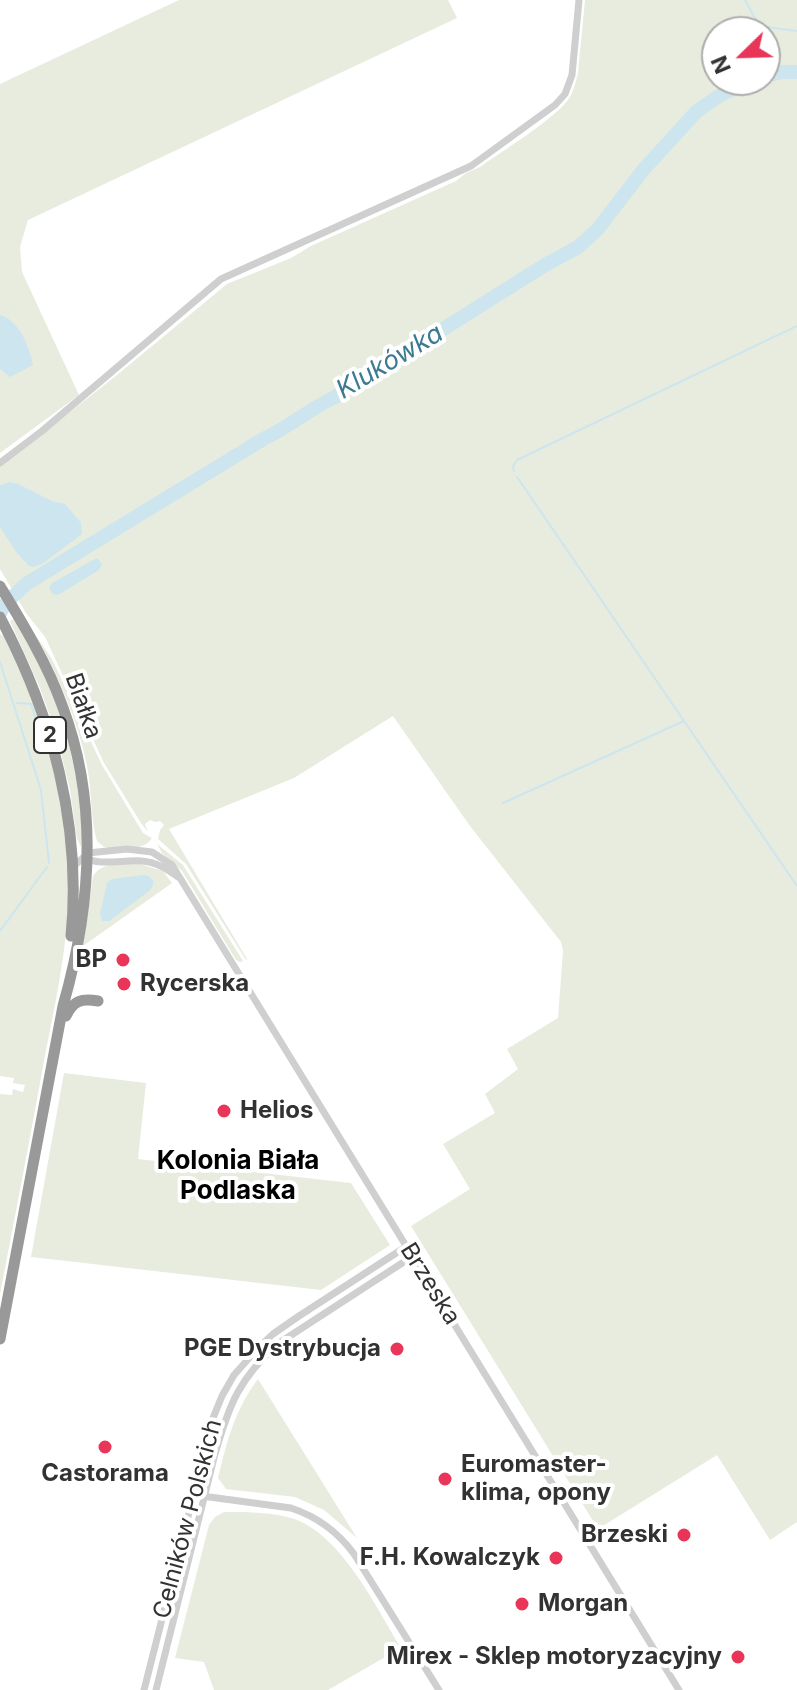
<!DOCTYPE html>
<html>
<head>
<meta charset="utf-8">
<style>
	body { margin:0 }
	#map { position:relative; width:797px; height:1690px; overflow:hidden; background:#fff; font-family:Inter,sans-serif }
	canvas { display:block }
	.north { position:absolute; left:701px; top:16px; width:80px; height:80px; box-sizing:border-box; background:#fff; border:2px solid #adadad; border-radius:50%; rotate:247deg; font-size:22px; font-weight:700; line-height:32px; text-align:center; color:#323232 }
	.north::after { content:''; display:block; margin:auto; width:28px; height:36px; background:#e83558; clip-path:polygon(50% 0,100% 100%,50% 72%,0 100%) }
</style>
</head>
<body>
<div id="map">
<canvas width="797" height="1690"></canvas>
<div class="north">N</div>
</div>
<script>
const context = document.querySelector('canvas').getContext('2d');
context.lineJoin = 'round';
function fillPath(path, color) {
  context.fillStyle = color;
  context.fill(path, 'evenodd');
}
function strokePath(path, color, width, dash) {
  context.strokeStyle = color;
  context.lineWidth = width;
  context.lineCap = dash ? 'butt' : 'round';
  context.setLineDash(dash || []);
  context.stroke(path);
}
function drawText(font, color, halo, rows, align = 'center') {
  context.font = font + ' Inter,sans-serif';
  context.lineWidth = 8;
  context.setLineDash([]);
  context.textBaseline = 'middle';
  context.strokeStyle = halo;
  context.fillStyle = color;
  for (const [text, x, y, turn = 0] of rows) {
    context.save();
    context.translate(x, y);
    context.rotate((+turn || 0) * Math.PI / 180);
    context.textAlign = isNaN(turn) ? turn : align;
    if (halo) context.strokeText(text, 0, 0);
    context.fillText(text, 0, 0);
    context.restore();
  }
}
fillPath(new Path2D(`
	M179 0H448L457 18 28 220 20 247 22 272 79 395 0 453V84Z
	M585 0H797V1522L770 1540 717 1455 598 1529 411 1226 470 1189 443 1144 495 1113 485 1094 518 1069 507 1049 558 1018 563 951 561 942 470 826 393 716 294 778 169 829 247 959 246 960 186 864 158 839 160 830 164 825 160 821 155 822 150 820 145 824 148 832 141 823 104 763 45 637 26 613 0 569V467L117 375 227 284 291 258 311 246 456 181 466 173 480 167C502 151 557 118 570 97 574 89 576 81 578 73ZM717 32H765V80H717Z
	M16 618 61 711 82 803 81 847 77 839 70 790 56 733 40 688 10 621Z
	M0 633 2 636 3 635C40 705 64 783 68 862 72 928 57 995 44 1061 30 1139 15 1216 0 1294V1094L12 1095 13 1089 23 1092 25 1085 13 1083 14 1078 0 1076Z
	M37 637 52 659 102 765 143 833 152 838C143 852 124 847 109 848L104 847 97 841C90 820 92 789 87 766 78 720 59 678 37 637Z
	M157 844 183 865 243 961 240 962 236 960 182 871 162 853Z
	M140 864 163 871 172 883 83 946 93 876C102 861 123 864 140 864Z
	M64 1073 146 1083 138 1159 351 1183 390 1245 321 1290 31 1257Z
	M258 1379 357 1538 324 1510 295 1497 226 1489 218 1478C228 1438 234 1412 258 1379Z
	M224 1512C245 1512 270 1512 291 1518 340 1532 376 1607 401 1648L328 1690H214L204 1662 175 1658 209 1525 215 1517Z`), '#e7ecde');
fillPath(new Path2D(`
	M0 315C20 321 29 346 33 365L10 377 0 369Z
	M10 482 18 484 52 501 65 504 81 523 82 534 42 564 33 567 29 566 17 553 0 527V485Z
	M97 558 102 564 99 570 58 595 53 594 49 588 52 583Z
	M144 875 149 876 153 880V885L149 891 109 921H102L100 914 107 883 112 879Z`), '#cde5ee');
strokePath(new Path2D(`
	M745 0 759 26 797 31
	M514 471 513 466 517 460 797 326
	M517 477 797 886
	M0 662 41 790 49 863
	M17 703 31 704 40 731
	M503 803 684 721
	M0 931 47 867`), '#cde5ee', 2);
strokePath(new Path2D(`
	M765 76 783 72H797
	M0 613 5 604 26 584 265 438C291 426 309 409 335 397L545 265 578 247 597 230 644 169 697 111 722 94 753 80`), '#cde5ee', 14);
strokePath(new Path2D(`
	M0 463 42 431 221 279 471 166 555 105 565 94 572 75 579 0
	M84 857C100 867 124 859 142 861 156 862 167 869 178 877
	M72 868 88 853 127 849 152 852 172 865 679 1690
	M202 1496 291 1508C318 1517 338 1532 354 1554L439 1690
	M144 1690 213 1418 222 1396 234 1375 258 1348 273 1334 299 1316 407 1246
	M156 1690 215 1454C229 1405 239 1378 279 1343L413 1256`), '#cfcfcf', 7);
strokePath(new Path2D(`
	M0 586C23 624 47 663 62 705 99 802 91 908 63 1006L0 1339
	M0 617C52 715 82 825 71 936
	M66 1016C73 1001 81 998 98 1001`), '#999', 11);
for (const [x, y, r, color] of [
	[123,960,8,"#e83558"],
	[124,984,8,"#e83558"],
	[224,1111,8,"#e83558"],
	[397,1349,8,"#e83558"],
	[105,1447,8,"#e83558"],
	[445,1479,8,"#e83558"],
	[684,1535,8,"#e83558"],
	[556,1558,8,"#e83558"],
	[522,1604,8,"#e83558"],
	[738,1657,8,"#e83558"]
]) {
  const dot = new Path2D();
  dot.arc(x, y, r, 0, 2 * Math.PI);
  context.fillStyle = color;
  context.fill(dot);
  strokePath(dot, '#fff', 3);
}
for (const [x, y, w] of [
	[50,735,32]
]) {
  const box = new Path2D();
  box.roundRect(x - w / 2, y - 18, w, 36, 6);
  context.fillStyle = '#fff';
  context.fill(box);
  strokePath(box, '#323232', 2);
}
drawText('bold 22px', '#323232', null, [
	["2",50,735]
]);
drawText('24px', '#323232', '#fff', [
	["Białka",83,706,71],
	["Brzeska",430,1284,58],
	["Celników Polskich",188,1519,-75]
]);
drawText('bold 24px', '#323232', '#fff', [
	["BP",107,960],
	["Rycerska",140,984,"left"],
	["Helios",240,1111,"left"],
	["PGE Dystrybucja",381,1349],
	["Euromaster-",461,1465,"left"],
	["klima, opony",461,1493,"left"],
	["Castorama",105,1474,"center"],
	["Brzeski",668,1535],
	["F.H. Kowalczyk",540,1558],
	["Morgan",538,1604,"left"],
	["Mirex - Sklep motoryzacyjny",722,1657]
], 'right');
drawText('italic 26px', '#3b7a90', '#fff', [
	["Klukówka",390,362,-31]
]);
drawText('bold 26px', '#000', '#fff', [
	["Kolonia Biała",238,1161],
	["Podlaska",238,1191]
]);
</script>
</body>
</html>
